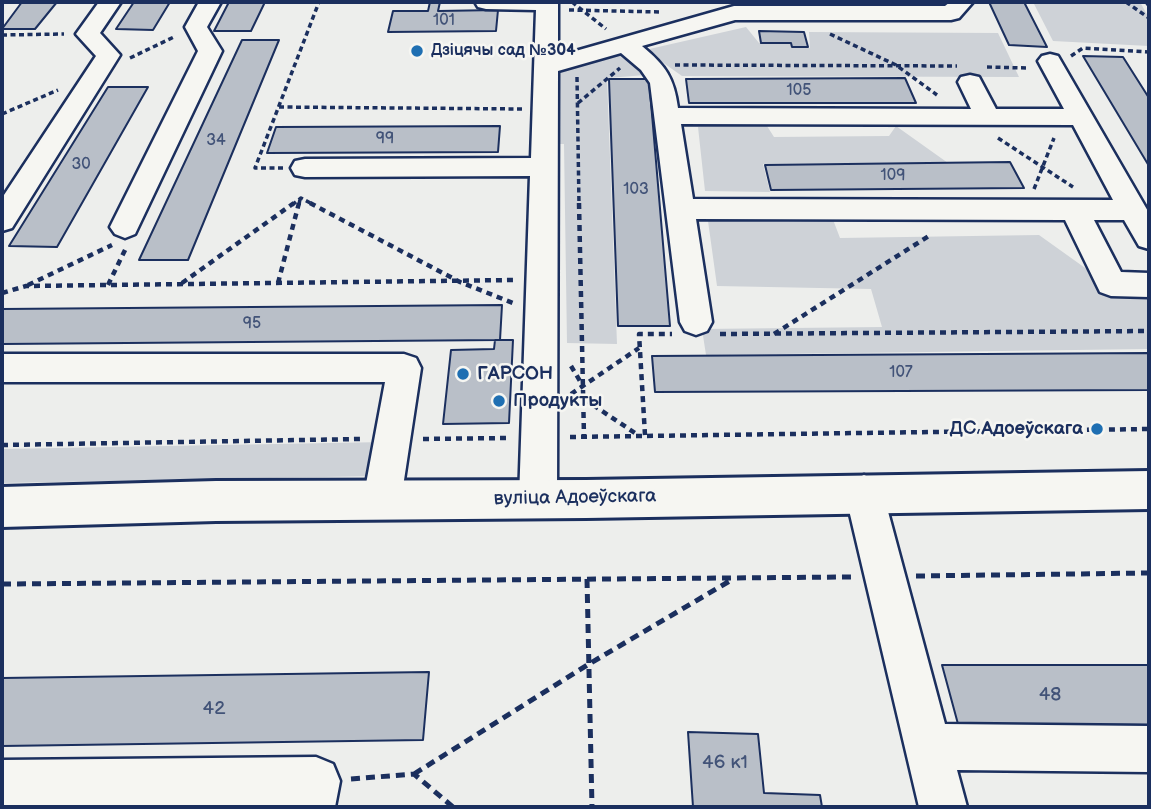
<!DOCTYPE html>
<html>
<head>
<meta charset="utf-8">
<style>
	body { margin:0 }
	#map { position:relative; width:1151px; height:809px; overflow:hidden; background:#edeeec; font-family:"Balsamiq Sans",sans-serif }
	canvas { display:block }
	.frame { position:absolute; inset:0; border:4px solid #1b2f5e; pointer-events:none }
</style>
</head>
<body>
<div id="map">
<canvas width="1151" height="809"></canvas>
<div class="frame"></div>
</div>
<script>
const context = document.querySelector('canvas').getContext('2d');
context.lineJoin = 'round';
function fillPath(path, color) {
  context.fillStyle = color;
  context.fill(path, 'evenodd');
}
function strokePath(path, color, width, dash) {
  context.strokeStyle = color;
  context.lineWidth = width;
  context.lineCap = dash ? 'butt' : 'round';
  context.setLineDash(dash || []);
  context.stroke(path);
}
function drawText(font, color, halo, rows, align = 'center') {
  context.font = font + ' "Balsamiq Sans",sans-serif';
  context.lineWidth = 5;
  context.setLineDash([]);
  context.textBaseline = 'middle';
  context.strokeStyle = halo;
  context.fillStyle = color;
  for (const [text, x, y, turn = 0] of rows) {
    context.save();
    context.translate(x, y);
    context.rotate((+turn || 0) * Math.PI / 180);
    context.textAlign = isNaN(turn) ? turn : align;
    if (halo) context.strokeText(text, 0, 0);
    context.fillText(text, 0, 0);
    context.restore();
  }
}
fillPath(new Path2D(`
	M1033 2H1140L1149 18V46L1053 41Z
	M746 27 759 43 791 44 792 48H810L809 32 998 33 1019 77 682 76 645 50Z
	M624 51 646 75 607 78 617 344 567 343 564 144H542L543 69Z
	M767 126 774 137 889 136 896 126 948 163 763 164 770 192 705 191 698 127Z
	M832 217 840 238 1039 235 1088 270 1097 291 1149 293V349L706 355 702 329 882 327 871 289 717 286 708 221Z
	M386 442 377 476 2 483V449Z`), '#ced2d7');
const building = new Path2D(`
	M22 2H57L35 29H2Z
	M134 2H170L153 30 116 29Z
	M229 2H265L251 31H214Z
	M430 2H440L438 11 498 10 496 31 388 32 393 11H428Z
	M741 2H936L939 8 742 4Z
	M989 2H1024L1047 47 1009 45Z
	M759 31 804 32 808 47H792L791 43H761Z
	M242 40H279L188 260H139Z
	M1083 56 1123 57 1149 98V166Z
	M905 78 916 103H689L686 79Z
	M609 79H649L670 326H618Z
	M108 87H148L57 247 9 246Z
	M500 126 498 152 267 153 276 127Z
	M1010 162 1024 188 771 190 765 165Z
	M502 305 500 340 2 344V309Z
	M495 340H513L509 423 443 424 451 350 494 349Z
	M1149 353V390L655 392 652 356Z
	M942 665H1149V725L958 724Z
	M429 672 423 740 2 746V678Z
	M688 732 758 734 764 793 820 795 822 807H693Z`);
fillPath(building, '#b9bfc8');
strokePath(building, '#1b2f5e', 2);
const minor = new Path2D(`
	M99 2H121L100 33 120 55 12 228 2 231V198L96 56 76 34Z
	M199 2H221L207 27 222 51 135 234 125 238 115 234 110 227 198 51 185 27Z
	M475 2H558V56L734 6H945L950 2H973L959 18 951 20H735L642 46C666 66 674 78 678 108L971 109 958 82 961 77 970 75 979 77 996 109H1064L1038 61 1042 56 1050 54 1058 56 1149 213V249L1139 246 1124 220H1094L1121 272 1149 273V297L1111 296 1100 292 1065 220 696 219 712 322 707 331 696 335 685 331 680 322 650 83 641 70 621 53 558 71 557 499 551 512 538 517 525 512 519 499 530 176 305 177 295 175 291 168 295 161 305 159 531 158 536 10 486 9 478 7ZM681 124 1073 125 1113 200 693 199Z
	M2 354H404L416 358 421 368 401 500 395 513 382 518 369 513 363 500 385 382H2Z
	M864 475 877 481 883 493 945 724 1149 726V772L957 770 967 807H919L845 493 851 481Z
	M316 757 333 764 340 781 335 807H287L288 805 2 807V760Z`);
const major = new Path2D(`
	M1149 471V509L586 518 216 521 2 527V487L216 481 586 480Z`);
strokePath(minor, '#1b2f5e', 5);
strokePath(major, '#1b2f5e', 6);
strokePath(new Path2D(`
	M572 2 606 29
	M1126 2 1149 18
	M1146 2 1149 6
	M569 10 661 12
	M830 34 896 65 937 95
	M2 35 64 34
	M1071 56 1083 48 1149 52
	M130 58 176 36
	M675 65 957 66
	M987 67 1027 68
	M577 77 579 205
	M578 103 620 68
	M279 107 522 109
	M2 114 58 90
	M998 138 1073 187
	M283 168H255L319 2
	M1034 189 1054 138
	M292 205 301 198 314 205
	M299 205 300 199`), '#1b2f5e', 3.5, [5, 3.5]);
strokePath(new Path2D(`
	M310 203 460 282 513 303
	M579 203 584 437
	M182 283 294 203
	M278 283 299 203
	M28 285 112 245
	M108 285 126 248
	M2 293 26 286 515 280
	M720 334 1149 331
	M774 334 932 234
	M571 366 583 386
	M571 394 639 348
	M584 399 638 435
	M645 435 639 334H672
	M570 437 1149 429
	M423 439 508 438
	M2 445 361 439`), '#1b2f5e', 4.5, [6, 5]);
strokePath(new Path2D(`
	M916 576 1149 573
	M587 579 592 807
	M2 584 851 577
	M414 774 589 664 733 579
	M351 779 414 774 453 807`), '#1b2f5e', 5, [9, 6]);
fillPath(minor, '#f6f6f2');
fillPath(major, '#f6f6f2');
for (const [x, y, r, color] of [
	[417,51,7,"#1f6fb2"],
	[463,374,7,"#1f6fb2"],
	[499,401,7,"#1f6fb2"],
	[1097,429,7,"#1f6fb2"]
]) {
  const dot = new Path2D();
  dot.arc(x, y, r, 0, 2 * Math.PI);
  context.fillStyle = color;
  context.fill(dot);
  strokePath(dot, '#f6f6f2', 2.5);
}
drawText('16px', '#425378', null, [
	["101",444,21],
	["105",799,91],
	["99",385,139],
	["34",216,141],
	["30",81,165],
	["109",893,176],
	["103",636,190],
	["95",252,324],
	["107",901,373]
]);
drawText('bold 16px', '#1b2f5e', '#f6f6f2', [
	["Дзіцячы сад №304",431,51]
], 'left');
drawText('bold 19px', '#1b2f5e', '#f6f6f2', [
	["ГАРСОН",477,374],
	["Продукты",513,401],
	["ДС Адоеўскага",1083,429,"right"]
], 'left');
drawText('19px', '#1b2f5e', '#f6f6f2', [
	["вуліца Адоеўскага",575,498,-1]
]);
drawText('19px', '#425378', null, [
	["48",1050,695],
	["42",214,709],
	["46 к1",725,763]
]);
</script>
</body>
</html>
